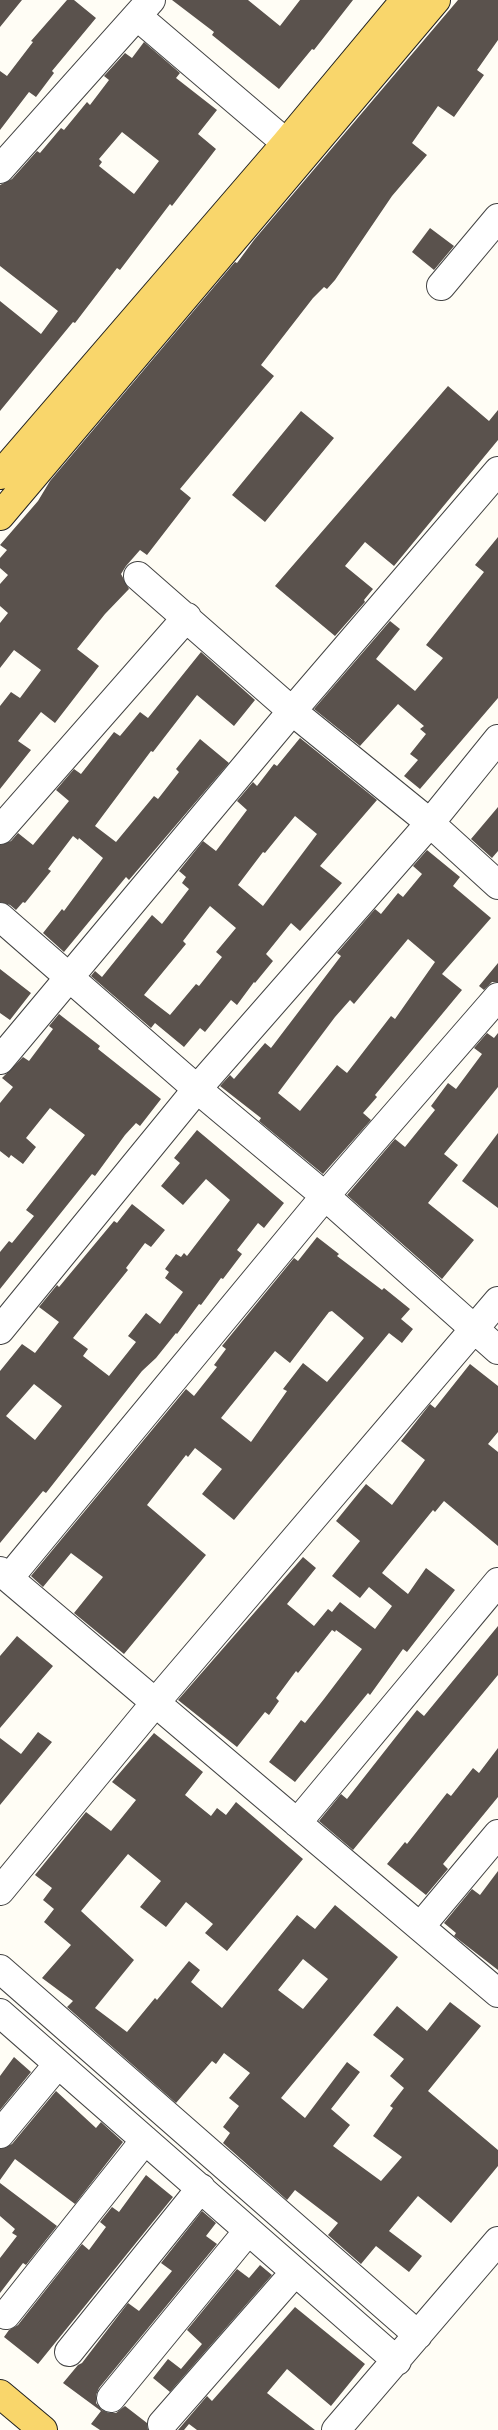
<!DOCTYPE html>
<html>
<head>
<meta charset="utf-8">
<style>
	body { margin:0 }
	canvas { display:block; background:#fffdf5 }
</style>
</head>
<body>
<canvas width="498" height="2430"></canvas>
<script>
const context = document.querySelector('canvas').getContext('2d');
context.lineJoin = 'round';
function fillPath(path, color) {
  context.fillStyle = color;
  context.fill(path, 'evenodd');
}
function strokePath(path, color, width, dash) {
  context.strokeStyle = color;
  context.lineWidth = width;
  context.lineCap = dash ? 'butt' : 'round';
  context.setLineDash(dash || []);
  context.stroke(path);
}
fillPath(new Path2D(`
	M0 0H22L0 27Z
	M67 0H74L96 18 52 71 54 73 36 97 29 92 0 130V71L7 76 33 42 31 41Z
	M172 0H248L280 26 300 0H353L314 50 312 49 279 89 212 35 214 32Z
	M458 0H498V40L477 70 484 75 454 117 438 106 412 143 427 155 392 196 335 280 327 289 324 287 313 298 261 365 274 376 180 489 191 498 147 555 140 550 126 566 121 574 129 589 105 614 77 649 99 666 55 723 41 712 18 741 31 750 0 789V706L11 692 20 698 41 670 14 650 0 668V623L8 613 0 606V584L8 575 0 568V558L7 550 0 545 38 501 50 481 235 262 237 263 254 240Z
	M144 42 180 73 176 78 217 110 198 134 216 149 172 206 170 204 120 270 117 268 75 323 73 322 0 411V301L41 334 58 311 0 266V185L12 179 37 151 40 153 61 128 64 130 87 102 90 105 109 80 104 76 125 53 132 58ZM122 132 159 161 134 194 99 166 102 162 99 159Z
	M430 228 454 246 434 270 412 252Z
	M448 386 489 421 498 410V440L394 566 365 542 345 566 373 589 364 600 365 602 335 636 275 586Z
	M301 411 334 438 265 522 232 495Z
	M498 537V698L420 789 404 776 418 760 410 754 426 734 420 729 424 726 398 704 360 746 314 709 390 621 400 629 376 659 415 691 443 658 426 645 484 572 475 565Z
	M201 652 255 700 234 726 197 695 153 752 151 751 95 826 116 842 154 796 158 799 179 772 176 769 200 739 229 763 129 880 126 877 64 952 43 933 62 909 64 911 103 858 79 838 78 840 73 836 48 869 51 871 25 903 23 902 16 910 10 905 0 902V845L11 841 18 833 33 845 69 801 56 790 74 769 81 774 114 732 120 736 140 712 148 718Z
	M300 738 377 800 320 866 342 883 300 931 291 923 266 954 273 961 255 983 254 982 237 1005 231 1000 205 1032 200 1028 184 1047 155 1023 151 1028 91 976 95 971 102 977 152 915 162 924 189 889 182 883 186 877 179 871 203 841 216 851 247 810 237 801 253 782 257 786 274 764 277 766ZM295 816 317 834 263 906 238 885 263 852 265 853ZM210 906 236 928 216 952 222 957 199 986 196 984 170 1015 144 995 186 944 183 941Z
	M498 807V851L492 858 471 839Z
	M427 850 460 877 453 886 491 918 442 974 462 990 375 1095 377 1097 363 1113 371 1120 323 1174 259 1121 261 1118 220 1086 230 1075 234 1079 265 1043 271 1048 341 956 337 953 375 909 381 914 398 893 403 897 422 874 413 866ZM408 939 435 962 395 1019 391 1016 347 1073 337 1065 300 1111 278 1093 335 1017 350 1000 354 1004Z
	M498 963V982H492L484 990 479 986Z
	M0 969 31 993 10 1020 0 1013Z
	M59 1014 100 1046 98 1049 161 1099 140 1126 136 1123 125 1135 95 1176 92 1174 0 1289V1252L9 1241 12 1243 34 1216 26 1210 85 1135 50 1108 26 1138 36 1147 23 1164 11 1155 9 1158 0 1151V1103L13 1087 2 1078 23 1057 29 1061 53 1029 49 1026Z
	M487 1033 494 1038 498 1033V1087L444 1154 458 1165 428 1203 474 1240 442 1279 347 1195 395 1139 405 1147 435 1110 431 1106 448 1083 456 1089 482 1054 474 1048Z
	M197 1130 284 1203 264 1228 258 1223 237 1250 242 1254 223 1279 221 1278 201 1305 199 1304 177 1334 176 1333 156 1358 142 1371 46 1493 43 1491 0 1543V1371L22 1344 35 1353 59 1322 39 1307 57 1285 59 1287 114 1221 117 1223 132 1204 165 1230 151 1247 145 1243 126 1268 128 1270 73 1338 88 1349 83 1356 109 1376 136 1342 128 1336 146 1313 160 1324 183 1292 165 1278 169 1272 165 1269 176 1254 181 1257 184 1253 187 1256 230 1200 206 1179 183 1205 161 1186 180 1163 174 1158ZM34 1384 62 1406 35 1440 6 1416Z
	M498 1133V1208L462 1181Z
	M317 1237 339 1254 337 1256 382 1290 384 1288 410 1309 401 1319 413 1329 402 1343 389 1333 234 1520 202 1494 222 1469 195 1448 188 1457 186 1455 147 1505 206 1555 124 1654 74 1613 103 1577 71 1553 43 1587 31 1576 186 1389 194 1396 217 1367 214 1365 226 1349 222 1346 294 1258 298 1261ZM332 1311 364 1338 327 1382 303 1363 283 1389 287 1391 251 1442 221 1418 275 1351 290 1363 329 1312Z
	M470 1364 498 1386V1432L488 1444 498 1452V1546L444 1501 435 1512 433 1510 382 1573 408 1594 426 1568 455 1590 407 1652 403 1649 370 1695 368 1693 295 1782 269 1762 301 1720 305 1723 324 1699 362 1649 336 1630 335 1632 332 1630 298 1673 296 1671 276 1698 279 1701 269 1715 265 1712 237 1747 178 1700 303 1557 316 1568 287 1604 314 1626 328 1609 332 1612 340 1602 375 1629 392 1606 369 1587 360 1598 332 1576 360 1541 336 1521 366 1484 392 1505 425 1460 401 1441 430 1404 435 1408Z
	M498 1626V1675L353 1850 319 1821 341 1794 347 1799 417 1710 424 1716Z
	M17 1636 53 1666 0 1728V1656Z
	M38 1732 52 1742 0 1805V1738L21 1754Z
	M154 1733 203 1772 185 1795 211 1816 217 1808 226 1815 236 1802 303 1859 227 1951 205 1933 213 1924 186 1902 166 1927 140 1907 161 1881 128 1854 81 1911 134 1960 95 2008 127 2032 155 1998 157 2000 189 1961 200 1970 191 1982 222 2008 297 1915 315 1929 335 1905 398 1957 281 2098 305 2118 347 2062 360 2072 331 2109 350 2125 333 2146 381 2181 402 2157 373 2136 393 2108 390 2106 404 2088 390 2076 404 2059 373 2035 397 2006 427 2031 450 2002 481 2026 428 2091 498 2150V2166L451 2223 418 2196 389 2231 422 2256 409 2272 376 2246 361 2264 328 2235 338 2223 295 2190 287 2200 223 2143 230 2133 223 2127 239 2106 229 2098 250 2073 224 2053 216 2064 212 2061 176 2103 67 2007 73 2001 42 1978 71 1945 44 1922 54 1909 43 1900 52 1888 35 1875 86 1812 111 1831 136 1800 112 1782ZM303 1959 328 1979 303 2009 278 1990Z
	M498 1748V1797L443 1864 448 1869 426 1895 387 1864 405 1842 407 1844 447 1793 451 1796 473 1768 479 1773Z
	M498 1871V1970L454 1936 456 1933 444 1923 472 1889 480 1895Z
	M14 2057 31 2072 0 2110V2076Z
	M56 2091 96 2128 101 2122 123 2142 75 2204 15 2159 0 2180V2149L12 2144Z
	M146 2175 173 2197 38 2364 4 2337 9 2330 18 2325 82 2244 89 2250 106 2227 100 2222 112 2207 119 2212Z
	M0 2183 57 2226 26 2265 23 2263 0 2293V2258L17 2236 12 2233 15 2229 0 2216Z
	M202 2211 216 2223 206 2236 217 2244 99 2388 96 2395V2403L102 2410 109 2413H116L125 2406 147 2423 148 2430H100L91 2424 101 2411 63 2383 78 2365 82 2363 128 2303 139 2311 172 2271 161 2263Z
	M260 2265 272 2275 170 2392 153 2378 168 2359 181 2369 202 2344 187 2330 237 2269 249 2278Z
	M295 2307 365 2364 331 2406 287 2369 267 2393 315 2430H197L189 2424 184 2430H178L207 2396 212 2401Z`), '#5a524d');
const minor = new Path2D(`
	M137 16 286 143
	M0 169 151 0
	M441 286 498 218
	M138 576 292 711 430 823 498 885
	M0 830 187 617
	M0 917 197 1089 325 1196 498 1350
	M0 1060 292 711 498 471
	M0 1330 197 1089 430 823 498 739
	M0 1571 498 1993
	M9 1578 325 1196 498 997
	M297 1823 498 1582
	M0 1891 155 1703 498 1301
	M420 1927 498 1834
	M0 1969 418 2335
	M0 2013 397 2361
	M0 2134 58 2064
	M6 2315 145 2140
	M69 2352 201 2188
	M111 2398 248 2231
	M162 2424 295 2272
	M336 2430 498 2241`);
const major = new Path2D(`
	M0 475 286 143 405 0
	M0 516 436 0
	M0 2394 43 2430`);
strokePath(minor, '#444', 30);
strokePath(major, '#222', 30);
strokePath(minor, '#fff', 28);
strokePath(major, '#f9d66b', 28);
</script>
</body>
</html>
